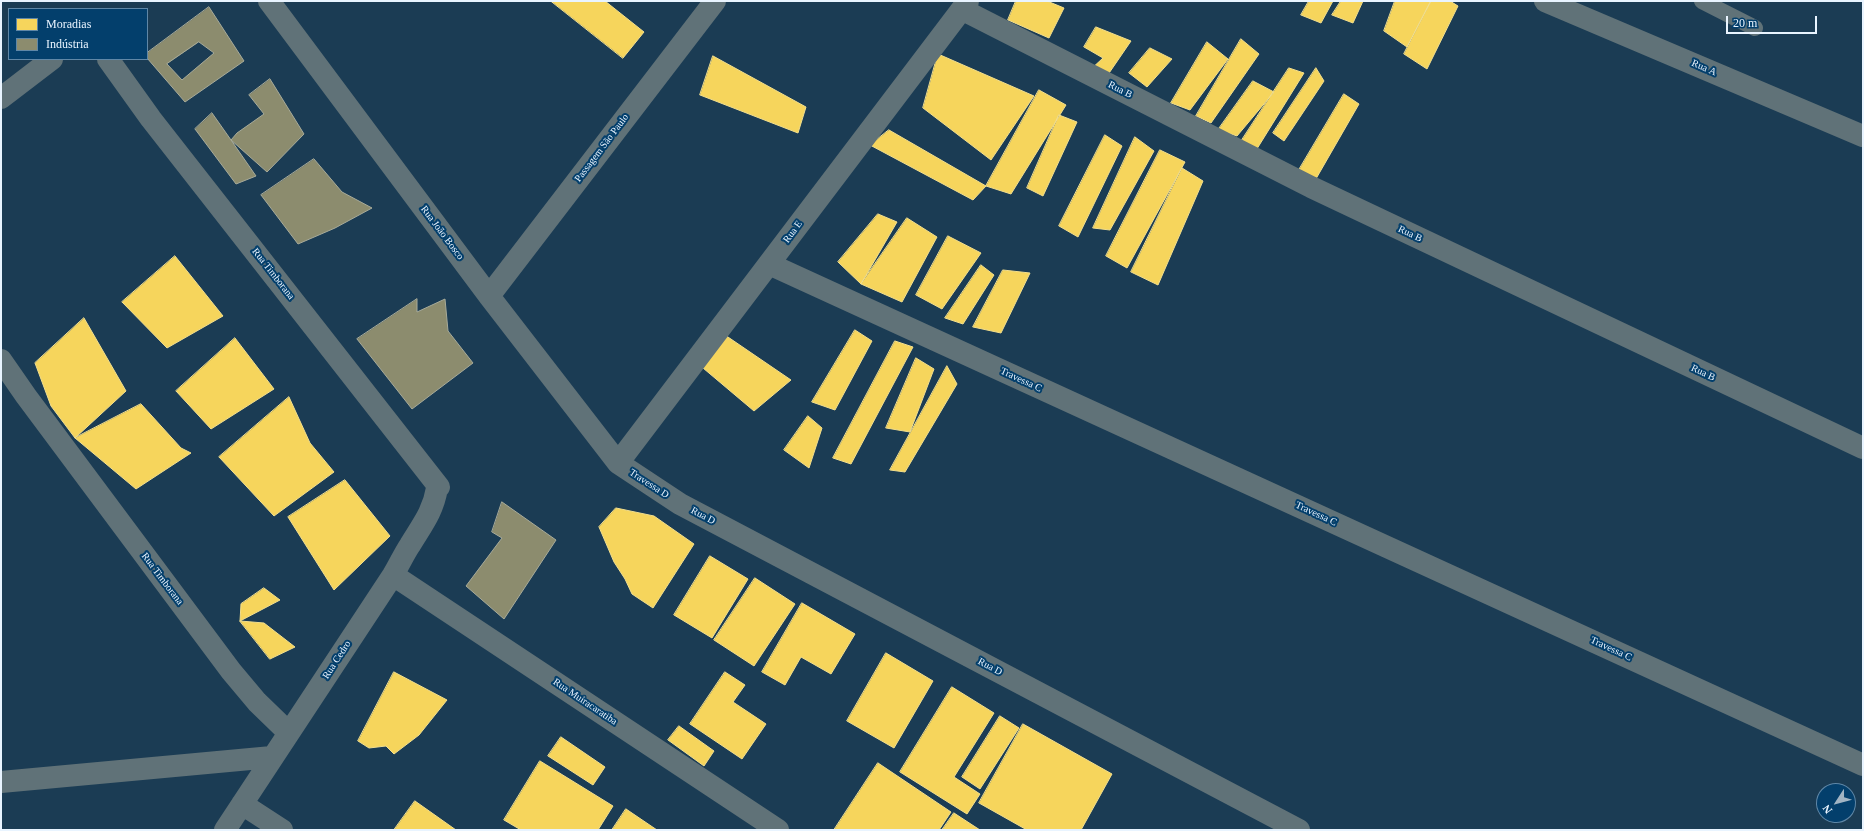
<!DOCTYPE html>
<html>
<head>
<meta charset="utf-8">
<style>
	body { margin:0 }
	#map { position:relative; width:1864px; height:831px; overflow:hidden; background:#1b3c54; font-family:"Times New Roman",serif }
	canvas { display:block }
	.frame { position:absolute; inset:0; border:2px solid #e9f4ff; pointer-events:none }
	.legend { position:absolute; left:8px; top:8px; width:140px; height:52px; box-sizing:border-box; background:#033f6c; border:1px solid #5f87a7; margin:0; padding:5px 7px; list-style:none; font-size:12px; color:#e9f4ff }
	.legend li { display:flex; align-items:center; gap:8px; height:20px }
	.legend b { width:20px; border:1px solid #5f87a7 }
	.north { position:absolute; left:1816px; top:783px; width:40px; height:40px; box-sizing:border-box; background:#033f6c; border:1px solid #5f87a7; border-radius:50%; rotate:234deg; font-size:11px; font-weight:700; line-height:16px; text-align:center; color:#e9f4ff }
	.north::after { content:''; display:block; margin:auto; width:14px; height:18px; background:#a1b4c3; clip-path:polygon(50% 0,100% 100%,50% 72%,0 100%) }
	.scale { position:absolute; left:1726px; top:16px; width:91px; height:18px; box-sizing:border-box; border:2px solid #e9f4ff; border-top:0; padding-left:5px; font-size:12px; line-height:14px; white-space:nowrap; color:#e9f4ff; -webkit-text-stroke:3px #033f6c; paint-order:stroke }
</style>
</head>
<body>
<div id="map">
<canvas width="1864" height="831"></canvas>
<div class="frame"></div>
<ul class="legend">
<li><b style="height:11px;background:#f6d55c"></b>Moradias</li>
<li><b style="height:11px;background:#8c8c6e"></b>Indústria</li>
</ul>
<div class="north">N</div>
<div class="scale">20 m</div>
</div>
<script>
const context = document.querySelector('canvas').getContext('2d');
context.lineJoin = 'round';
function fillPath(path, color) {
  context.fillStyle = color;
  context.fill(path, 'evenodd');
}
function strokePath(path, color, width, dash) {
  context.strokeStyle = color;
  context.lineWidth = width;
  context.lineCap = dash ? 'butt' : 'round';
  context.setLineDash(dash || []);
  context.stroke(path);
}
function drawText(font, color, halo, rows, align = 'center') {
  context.font = font + ' "Times New Roman",serif';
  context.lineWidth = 4;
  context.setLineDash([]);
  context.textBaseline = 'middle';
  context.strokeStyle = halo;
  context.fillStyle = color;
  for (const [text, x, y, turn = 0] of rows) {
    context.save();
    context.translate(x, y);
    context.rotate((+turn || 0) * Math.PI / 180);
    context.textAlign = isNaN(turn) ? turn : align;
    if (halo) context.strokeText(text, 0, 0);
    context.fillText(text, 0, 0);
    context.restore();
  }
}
const homes = new Path2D(`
	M551 1H605L644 32 623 58Z
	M1016 1H1047L1064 8 1049 38 1008 20Z
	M1309 1H1333L1321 23 1301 15Z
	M1341 1H1363L1353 23 1332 15Z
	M1395 1H1431L1407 47 1384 31Z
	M1431 1H1450L1458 6 1427 69 1404 54Z
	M1096 27 1131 41 1105 79 1089 71 1103 58 1084 47Z
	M1241 39 1259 54 1211 123 1196 116Z
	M1207 42 1228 59 1190 110 1171 103Z
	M1150 48 1172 59 1147 87 1129 73Z
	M938 54 1034 96 991 160 923 108Z
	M713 56 806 107 798 133 700 95Z
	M1289 68 1304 73 1255 152 1240 143Z
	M1316 68 1324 81 1284 141 1273 133Z
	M1253 81 1274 92 1237 136 1218 130Z
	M1039 90 1066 105 1011 194 986 186Z
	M1344 94 1359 104 1313 184 1296 175Z
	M1059 115 1077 122 1043 196 1027 188Z
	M889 130 986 186 973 200 870 145Z
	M1105 135 1122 146 1078 237 1059 226Z
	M1135 137 1154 151 1110 230 1093 228Z
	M1160 150 1185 162 1127 268 1106 256Z
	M1182 168 1203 181 1158 285 1131 272Z
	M878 214 897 222 861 284 838 262Z
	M907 218 937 237 902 302 861 284Z
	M948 236 981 253 942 309 916 295Z
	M175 256 223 316 167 348 122 302Z
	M981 265 994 275 963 324 945 318Z
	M1003 270 1030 273 1001 333 973 327Z
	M84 318 126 391 75 438 51 406 35 363Z
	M855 330 872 341 835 410 812 402Z
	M725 335 791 380 754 411 703 368Z
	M235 338 274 389 211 429 176 391Z
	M895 341 913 347 851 464 833 458Z
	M916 358 934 369 910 432 886 428Z
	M947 366 957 384 905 472 890 470Z
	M289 397 310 443 334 472 274 516 219 457Z
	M141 404 181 448 191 453 136 489 75 438Z
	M808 416 822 428 809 468 784 450Z
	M345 480 390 536 334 590 288 517Z
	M616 508 654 516 694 544 653 608 632 594 625 579 614 562 599 527Z
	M710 556 748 579 712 638 674 615Z
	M755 578 795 604 754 666 714 640Z
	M264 588 280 600 240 621 241 604Z
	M802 603 855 634 831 674 801 657 785 685 762 672Z
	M240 621 264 623 295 647 270 659Z
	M886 653 933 681 894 748 847 721Z
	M394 672 447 700 419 735 394 754 386 746 369 748 358 741Z
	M725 672 745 685 733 702 766 724 742 759 690 724Z
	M952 687 994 713 954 777 980 794 967 814 900 772Z
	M1000 716 1019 728 980 789 962 777Z
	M1023 724 1112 774 1081 830H1027L979 803Z
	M679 726 714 751 704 766 668 740Z
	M561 737 605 767 593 785 548 756Z
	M540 761 613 806 598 830H521L504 820Z
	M878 763 951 812 939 830H834Z
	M415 801 456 830H394Z
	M626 809 657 830H612Z
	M954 813 980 830H942Z`);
fillPath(homes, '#f6d55c');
strokePath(homes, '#f2de8d', 1);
const industry = new Path2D(`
	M209 7 244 61 185 102 147 58V53Z
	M199 42 214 53 182 80 167 64Z
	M270 79 304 134 267 172 231 140 237 133 264 114 249 95Z
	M212 113 231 140 256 176 236 184 195 129Z
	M314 159 342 192 372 208 335 228 298 244 261 195Z
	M417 299V312L445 299 448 331 473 363 412 409 357 339Z
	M502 502 556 540 504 619 466 586 502 538 492 532Z`);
fillPath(industry, '#8c8c6e');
strokePath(industry, '#a8ab9a', 1);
strokePath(new Path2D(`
	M1702 1 1755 28`), '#607278', 16);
strokePath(new Path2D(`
	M269 1 489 296 618 463 680 504 1299 830
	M1545 1 1863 136
	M963 10 1311 187 1863 448
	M108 59 151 119 439 487 437 488C433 512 422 525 410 545 404 554 399 565 393 575L225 830
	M1 98 52 59
	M769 264 1863 765
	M489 296 715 1
	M1 360 26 396 231 671 257 702 289 733
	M618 463 968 1
	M393 575 778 830
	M1 782 272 757
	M242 804 282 830`), '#607278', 22);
drawText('10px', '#e9f4ff', '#033f6c', [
	["Rua A",1704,68,23],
	["Rua B",1120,90,27],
	["Passagem São Paulo",602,148,-53],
	["Rua E",793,232,-53],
	["Rua João Bosco",442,233,53],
	["Rua B",1410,234,25],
	["Rua Timborana",273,274,52],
	["Rua B",1703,373,25],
	["Travessa C",1021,380,25],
	["Travessa D",649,484,33],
	["Travessa C",1316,514,25],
	["Rua D",703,516,28],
	["Rua Timborana",162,579,53],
	["Travessa C",1611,649,25],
	["Rua Cedro",337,660,-57],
	["Rua D",990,667,28],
	["Rua Muiracaratiba",585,702,34]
]);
</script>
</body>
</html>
